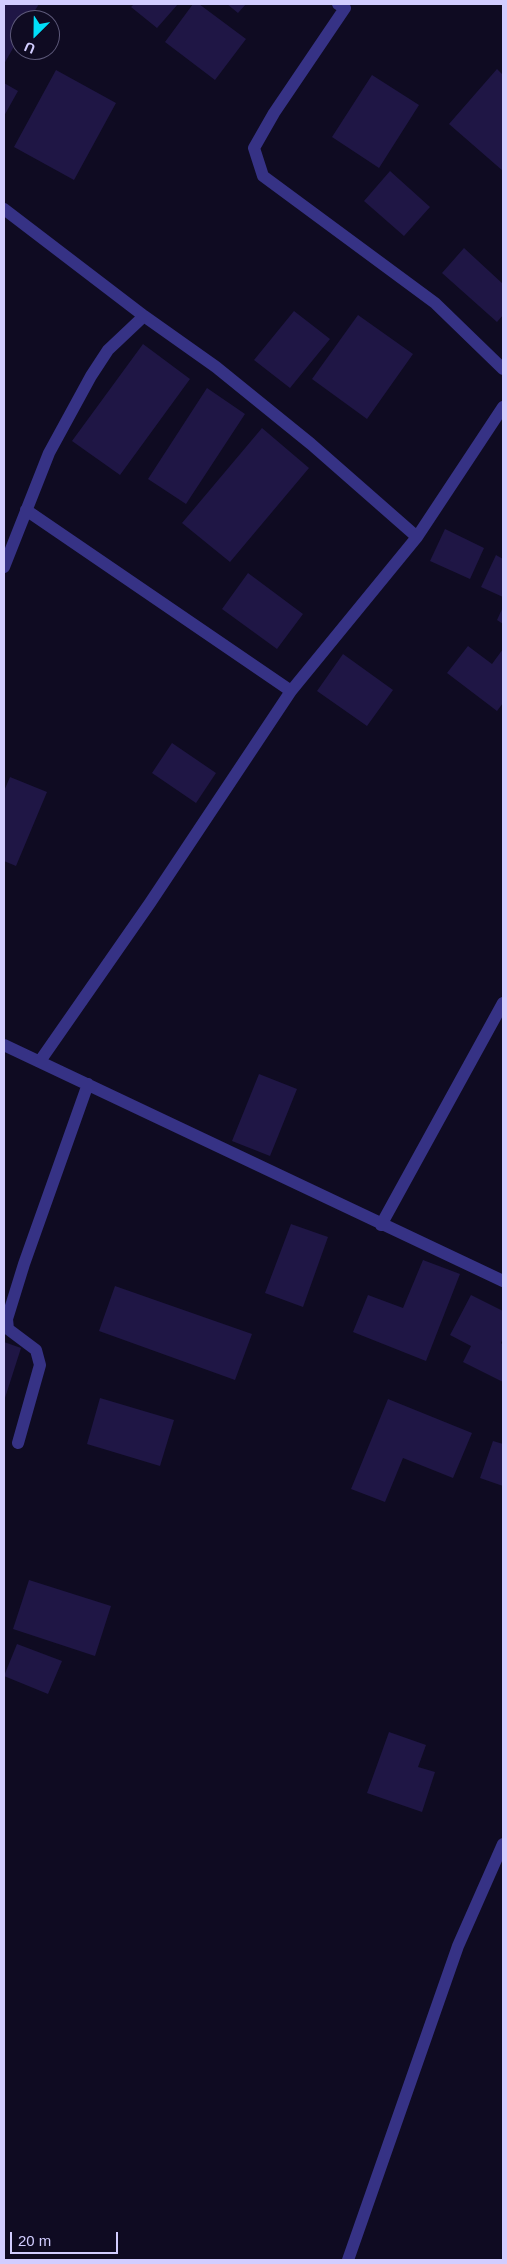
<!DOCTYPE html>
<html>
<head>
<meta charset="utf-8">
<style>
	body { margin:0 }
	#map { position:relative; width:507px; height:2264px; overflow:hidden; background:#0f0b22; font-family:Arial,sans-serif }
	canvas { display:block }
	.frame { position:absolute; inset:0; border:5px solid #d2cdff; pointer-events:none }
	.north { position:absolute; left:10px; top:10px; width:50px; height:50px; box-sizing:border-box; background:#0f0b22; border:1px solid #5d597a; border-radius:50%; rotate:203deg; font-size:14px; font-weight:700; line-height:20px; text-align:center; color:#d2cdff }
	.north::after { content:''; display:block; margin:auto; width:18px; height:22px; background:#00def8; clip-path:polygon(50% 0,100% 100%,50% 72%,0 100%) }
	.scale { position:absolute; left:10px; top:2232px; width:108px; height:22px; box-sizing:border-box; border:2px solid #d2cdff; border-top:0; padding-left:6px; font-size:15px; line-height:18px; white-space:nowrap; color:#d2cdff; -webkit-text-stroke:4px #0f0b22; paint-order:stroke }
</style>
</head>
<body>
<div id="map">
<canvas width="507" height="2264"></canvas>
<div class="frame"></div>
<div class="north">U</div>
<div class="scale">20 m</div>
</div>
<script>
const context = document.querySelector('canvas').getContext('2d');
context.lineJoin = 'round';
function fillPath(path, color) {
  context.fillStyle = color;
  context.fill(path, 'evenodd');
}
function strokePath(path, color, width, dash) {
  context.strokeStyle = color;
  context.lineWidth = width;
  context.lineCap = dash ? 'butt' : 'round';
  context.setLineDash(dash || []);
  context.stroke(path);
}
fillPath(new Path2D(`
	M4 4H39L29 20H20V36L4 64Z
	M134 4H178L157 28 131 7Z
	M193 4H199L246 39 215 80 165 42Z
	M227 4H246L238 13Z
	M497 69 503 75V171L449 124Z
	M56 70 116 103 74 180 14 147Z
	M372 75 419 105 379 168 332 137Z
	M4 83 18 91 4 116Z
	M390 171 430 207 404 236 364 201Z
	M464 248 503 284V315L497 322 442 273Z
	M294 311 330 339 290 388 254 360Z
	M358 315 413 354 367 419 312 379Z
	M143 344 190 379 120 475 72 441Z
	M207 388 245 414 186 504 148 479Z
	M262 428 309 468 230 562 182 523Z
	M445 529 484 548 470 579 430 561Z
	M496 555 503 559V597L481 587Z
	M248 573 303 614 277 649 222 609Z
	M503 607V624L497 620Z
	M468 646 492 664 503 649V703L497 711 447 673Z
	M343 654 393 690 367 726 317 691Z
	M172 743 216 773 196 803 152 773Z
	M10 777 47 792 16 866 4 861V791Z
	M259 1074 297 1089 270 1156 232 1141Z
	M291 1224 328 1237 303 1307 265 1293Z
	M423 1260 460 1274 426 1361 353 1332 368 1295 403 1308Z
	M115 1286 252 1334 235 1380 99 1331Z
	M471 1295 503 1311V1338L501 1343 503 1345V1382L463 1362 471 1346 450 1335Z
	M4 1342 21 1348 4 1401Z
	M100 1398 174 1420 160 1466 87 1444Z
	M388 1399 472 1433 453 1478 403 1458 385 1502 351 1489Z
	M493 1441 503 1444V1486L480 1478Z
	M29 1580 111 1606 95 1656 13 1629Z
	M17 1644 62 1661 48 1694 4 1676Z
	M389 1732 426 1745 418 1767 435 1772 422 1812 367 1793Z`), '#1f1645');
strokePath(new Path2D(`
	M338 4 345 8 274 113 254 148 263 176 435 303 503 369
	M4 209 144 316
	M26 510 291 691
	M4 567 49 453 91 376 108 350 144 316 216 367 311 444 417 537
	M4 1045 503 1281
	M40 1061 150 903 291 691 417 537 503 407
	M381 1225 503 1003
	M18 1443 40 1365 36 1350 8 1329 7 1319 24 1264 88 1084
	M348 2260 458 1946 503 1844`), '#363285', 12);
</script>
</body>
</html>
